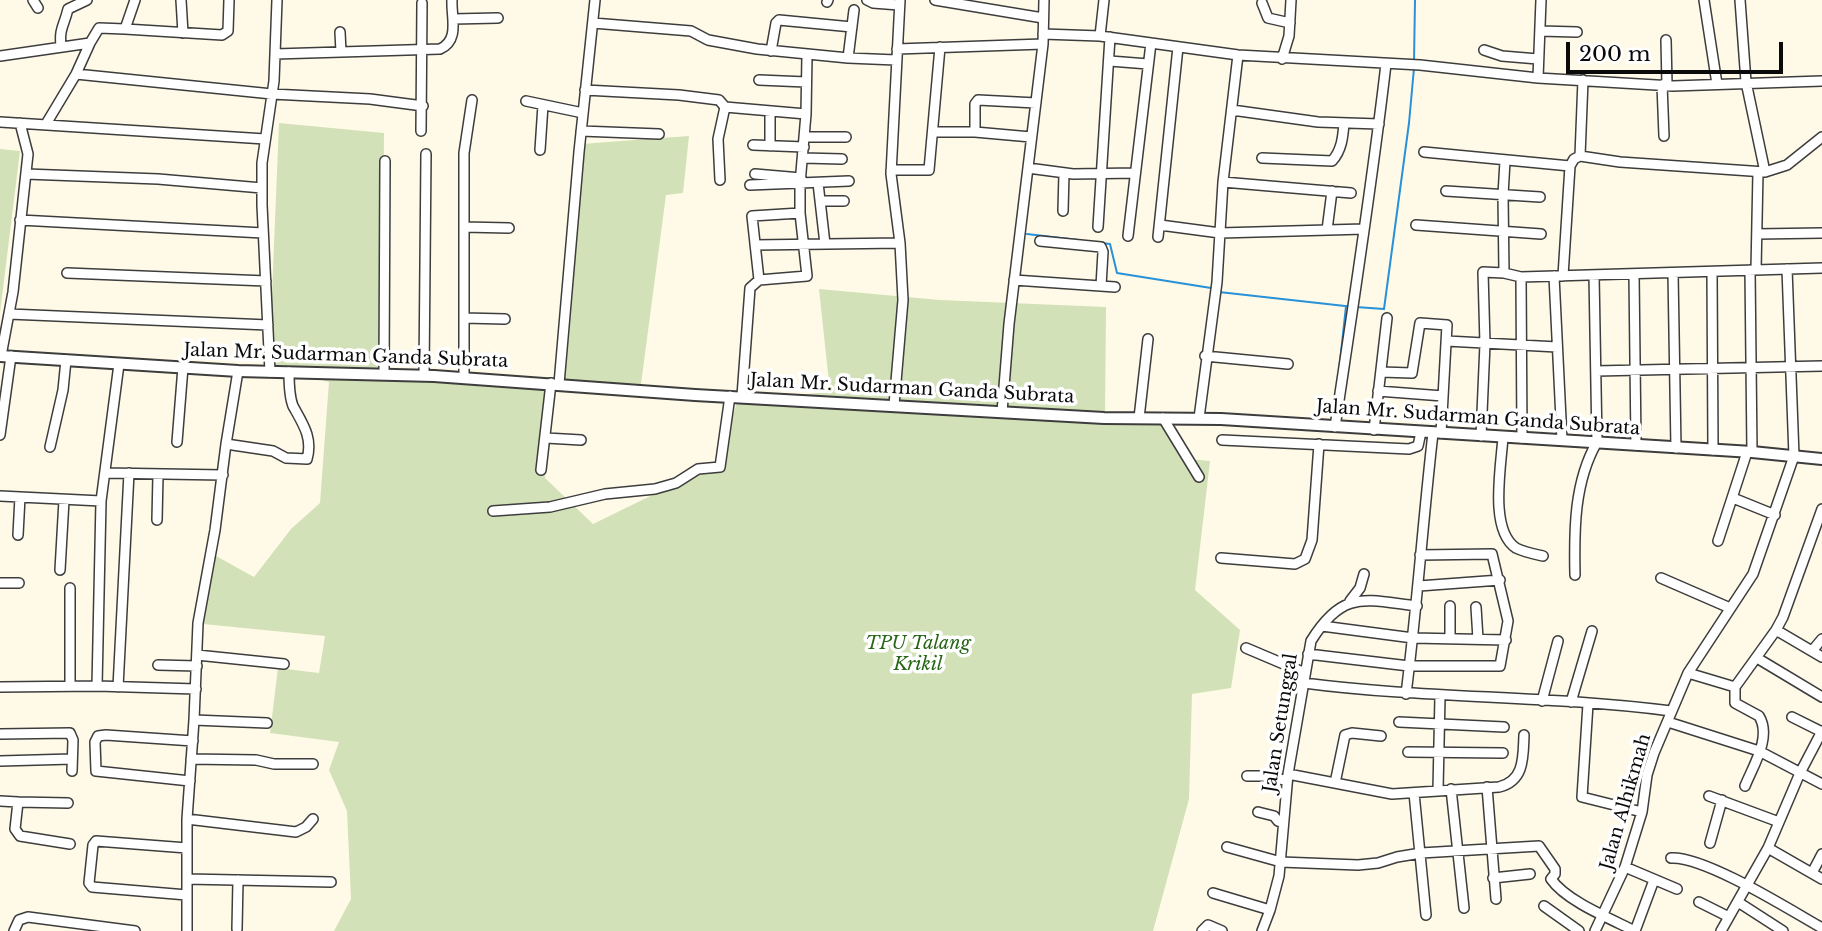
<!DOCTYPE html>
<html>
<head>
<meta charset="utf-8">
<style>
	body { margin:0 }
	#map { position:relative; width:1822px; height:931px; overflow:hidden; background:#fffae7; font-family:"Libre Baskerville",serif }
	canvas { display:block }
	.scale { position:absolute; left:1566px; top:42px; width:217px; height:32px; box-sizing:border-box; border:4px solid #0a0a0a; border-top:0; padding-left:9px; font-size:21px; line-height:24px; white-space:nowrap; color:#0a0a0a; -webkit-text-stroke:5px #fff; paint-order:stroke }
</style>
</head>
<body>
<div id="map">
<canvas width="1822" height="931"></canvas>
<div class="scale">200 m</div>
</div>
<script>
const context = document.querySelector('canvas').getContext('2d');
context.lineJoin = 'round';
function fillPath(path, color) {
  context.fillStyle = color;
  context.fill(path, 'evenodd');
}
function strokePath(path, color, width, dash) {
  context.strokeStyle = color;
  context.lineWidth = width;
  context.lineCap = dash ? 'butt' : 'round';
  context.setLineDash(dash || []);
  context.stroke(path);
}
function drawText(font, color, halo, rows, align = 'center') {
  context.font = font + ' "Libre Baskerville",serif';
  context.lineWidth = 7;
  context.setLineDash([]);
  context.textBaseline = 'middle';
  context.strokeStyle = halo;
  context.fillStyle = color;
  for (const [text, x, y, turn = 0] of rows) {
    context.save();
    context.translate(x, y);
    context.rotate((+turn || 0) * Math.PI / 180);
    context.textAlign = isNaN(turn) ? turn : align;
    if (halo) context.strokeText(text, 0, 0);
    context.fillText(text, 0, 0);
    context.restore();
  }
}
fillPath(new Path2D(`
	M279 123 384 133 382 375 554 389 545 478 593 524 716 464 738 400 830 392 819 289 940 300 1106 307 1105 415 1161 422 1187 459 1210 461 1195 590 1240 630 1231 688 1192 694 1189 799 1153 931H334L351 899 347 811 329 770 339 742 270 733 278 668 319 673 325 636 203 624 216 556 254 577 291 529 320 503 329 382 269 367Z
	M689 136 683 193 666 195 641 384 559 381 581 144Z
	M0 149 20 151 0 313Z`), '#d3e1b8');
strokePath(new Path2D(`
	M1414 62 1415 0
	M1027 234 1078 240
	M1101 243 1110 244 1117 273 1211 288
	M1219 292 1345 306
	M1356 307 1384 309 1409 123 1414 68
	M1338 380 1346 306H1350`), '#2791d9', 2);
const minor = new Path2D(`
	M33 0 38 8
	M181 0 183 33
	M867 0 873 3 899 5
	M935 0 1043 18
	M1104 0 1100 36 1238 55 1420 65 1538 78 1673 86 1822 81
	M1704 0 1717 84
	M1740 0 1746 82 1765 172
	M827 2 828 0
	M1262 3 1268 18 1290 23
	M453 19 498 18
	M593 23 691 31 708 40 757 49 848 58 896 60
	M125 29 222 35 228 31 229 0
	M1540 31 1577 32
	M340 32 341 52
	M1043 34 1100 36
	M1666 40 1667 85
	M61 46C59 28 64 26 68 9L87 0
	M897 49 1043 44
	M1484 50 1502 56 1538 59
	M771 51 776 23 779 20 852 27
	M275 54 440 49C460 40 451 17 452 0
	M0 56 90 43
	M848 58 854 10
	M1282 59 1289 36 1291 0
	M1110 61 1148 64
	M76 74 272 94 370 99 423 106
	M1538 78 1541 0
	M759 80 806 82
	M1662 85 1664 136
	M585 90 679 95 719 100 725 107 806 114
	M526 101 583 113
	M1232 110 1318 122 1379 124
	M0 122 265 139
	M46 124 76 74 90 43 99 28 125 29 135 0
	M421 131 422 3
	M581 131 659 134
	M933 132H975L1031 137
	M975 132V104L978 100 1036 103
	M805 137H846
	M753 145 804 147
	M770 146V111
	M540 150 543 105
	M1424 152 1570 166
	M1580 156 1583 80
	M803 158 842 159
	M1262 158 1332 161C1342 150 1343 136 1344 123
	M1028 168 1073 174 1135 173
	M891 170H929L940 47
	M26 174 158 179 262 188
	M755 174 801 178
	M720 180 718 139 725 107
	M1223 182 1351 193
	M818 183 825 244
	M750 185 849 181
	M1446 191 1540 197
	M821 201H844
	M1063 211 1064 173
	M20 220 263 233
	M1160 225 1220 233 1364 229
	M1416 225 1541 234
	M464 227 509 228
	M1098 227 1110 37
	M1327 230 1332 191
	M1757 234 1822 233
	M1128 236 1151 43
	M1158 237 1178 47
	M1040 241 1101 247 1103 252 1101 286
	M755 245 900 243
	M1750 270 1752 452
	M1756 270 1758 172
	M1712 272 1713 450
	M67 273 266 281
	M1504 273 1503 195 1505 161
	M1673 273 1676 448
	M1634 274 1636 445
	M1554 276 1562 440
	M1563 276 1570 166 1574 159 1580 156 1620 162 1765 172 1787 165 1822 137
	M1521 277 1522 438
	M759 280 752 216 800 213
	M1014 280 1115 287
	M9 314 268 325
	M464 318 505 319
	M1447 341 1557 347
	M1 356 13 292 28 154 20 123
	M1205 356 1288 364
	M1596 371 1822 366
	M270 372 262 205V163L274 81 277 0
	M1381 372 1412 373 1420 323 1447 325 1441 433
	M384 374 385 161
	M424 375 426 154
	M464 378V153L472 100
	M559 384 579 152 595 0
	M1378 391 1443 396
	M742 396 750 288 759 280 807 276 800 213V184L806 114 807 55
	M894 405 903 300 900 243 891 174 900 0
	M1002 412 1009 324 1043 44 1044 0
	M1139 418 1148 339
	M1163 418 1199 477
	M1199 418 1217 282 1223 182 1238 55
	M1335 427C1353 306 1372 185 1386 64
	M1374 430 1387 318
	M0 435 11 356
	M1481 436 1485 344 1483 272 1504 273 1521 277 1822 268
	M1503 437C1501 467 1489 530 1516 548 1524 552 1534 554 1543 556
	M546 438 581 440
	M1222 440 1409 449 1418 446 1421 432
	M177 442 183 367
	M226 444 273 451 286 458 307 459C313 438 303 424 293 406 289 396 289 382 289 372
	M50 447 63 390 66 360
	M541 470 551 383
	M105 473 223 475
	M0 496 101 501
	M1733 498 1775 515
	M493 511 550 507 605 494 655 489 676 483 698 469 720 467 730 396
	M157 520 158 475
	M18 535 20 497
	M1718 541 1747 452
	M1221 558 1295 564 1305 559 1312 540 1319 444
	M60 570 64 500
	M1575 575C1574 530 1574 482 1597 442L1594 275
	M1661 578 1730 608
	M0 583H19
	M1419 586 1500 580
	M1350 601 1360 588 1364 574
	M1476 607 1478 639
	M1322 626 1413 638 1506 640
	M1776 630 1822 657
	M1450 638V606
	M1246 648 1305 673
	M1812 651 1822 639
	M1308 654 1409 666H1500L1508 621 1492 554 1420 555
	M197 655 284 664
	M1757 658 1822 697
	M158 665 197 666
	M1688 673 1735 687
	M1304 683C1426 699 1550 695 1671 711
	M70 686V588
	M97 686 101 501 119 364
	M0 687 97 686 196 689
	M118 687 129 473
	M1406 694C1417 607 1423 520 1433 433
	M1542 701 1558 641
	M1571 702 1592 631
	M1588 704 1582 797 1642 812
	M1792 717 1822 732
	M194 720 267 723
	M1399 722 1504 727
	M1668 722 1759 751 1822 784
	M0 734 70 733 73 740 72 771
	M1408 752 1503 753
	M191 759 256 760 274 764H313
	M0 761 72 759
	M1288 774 1392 794 1499 787C1525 781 1523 756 1524 735
	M1247 776H1270L1287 781
	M190 781 96 771 95 742 98 736 106 735 193 741
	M1335 783 1345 735 1352 733 1381 736
	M1745 786C1753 766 1772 737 1759 716L1735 703V687L1776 630 1783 617 1822 509
	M1487 787 1496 899
	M1451 789 1464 908
	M1438 790 1440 696
	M1414 793 1426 915
	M1709 796 1779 822
	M0 801 18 802 15 829 20 836 70 844
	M18 802 68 803
	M1258 812 1274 816 1278 821 1283 822
	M187 819 296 832 306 827 313 819
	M1710 843 1722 800
	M1227 847 1281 862 1358 865 1378 863 1397 857 1421 853 1539 846 1555 869V874L1551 879C1566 901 1611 919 1635 931
	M187 848 96 841 93 845 89 883 92 887 187 895
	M1768 848 1822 879
	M1671 858C1705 856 1790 910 1822 928
	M1625 867 1677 889
	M1812 873 1822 854
	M1493 878 1530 874
	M187 879 331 882
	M1213 893 1270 910
	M1699 902 1729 917
	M1738 902 1783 931
	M1544 906 1579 931
	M237 929 238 880
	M14 931 19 920 28 917 135 931
	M187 931V819L194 720 198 623 215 530 226 444 238 371
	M1202 931 1208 925 1222 931
	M1262 931 1270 910 1279 876 1288 774 1311 641C1343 589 1365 600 1417 606
	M1595 931 1625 867 1642 812 1647 775 1654 753 1688 673 1753 574 1794 456 1787 269
	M1635 931 1654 880
	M1721 931 1768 848 1800 773 1822 731`);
const tertiary = new Path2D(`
	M0 356 238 371 434 376 695 395 1104 418 1221 419 1752 452 1822 459`);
strokePath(minor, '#3d3d3d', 12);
strokePath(tertiary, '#3d3d3d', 14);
strokePath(minor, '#fff', 9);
strokePath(tertiary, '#fff', 10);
drawText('18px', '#0a0a0a', '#fff', [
	["Jalan Mr. Sudarman Ganda Subrata",346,356,2],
	["Jalan Mr. Sudarman Ganda Subrata",912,389,3],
	["Jalan Mr. Sudarman Ganda Subrata",1478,418,4],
	["Jalan Setunggal",1281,723,-81],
	["Jalan Alhikmah",1626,802,-74]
]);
drawText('italic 18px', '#266616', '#fff', [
	["TPU Talang",918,644],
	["Krikil",918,665]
]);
</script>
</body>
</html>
